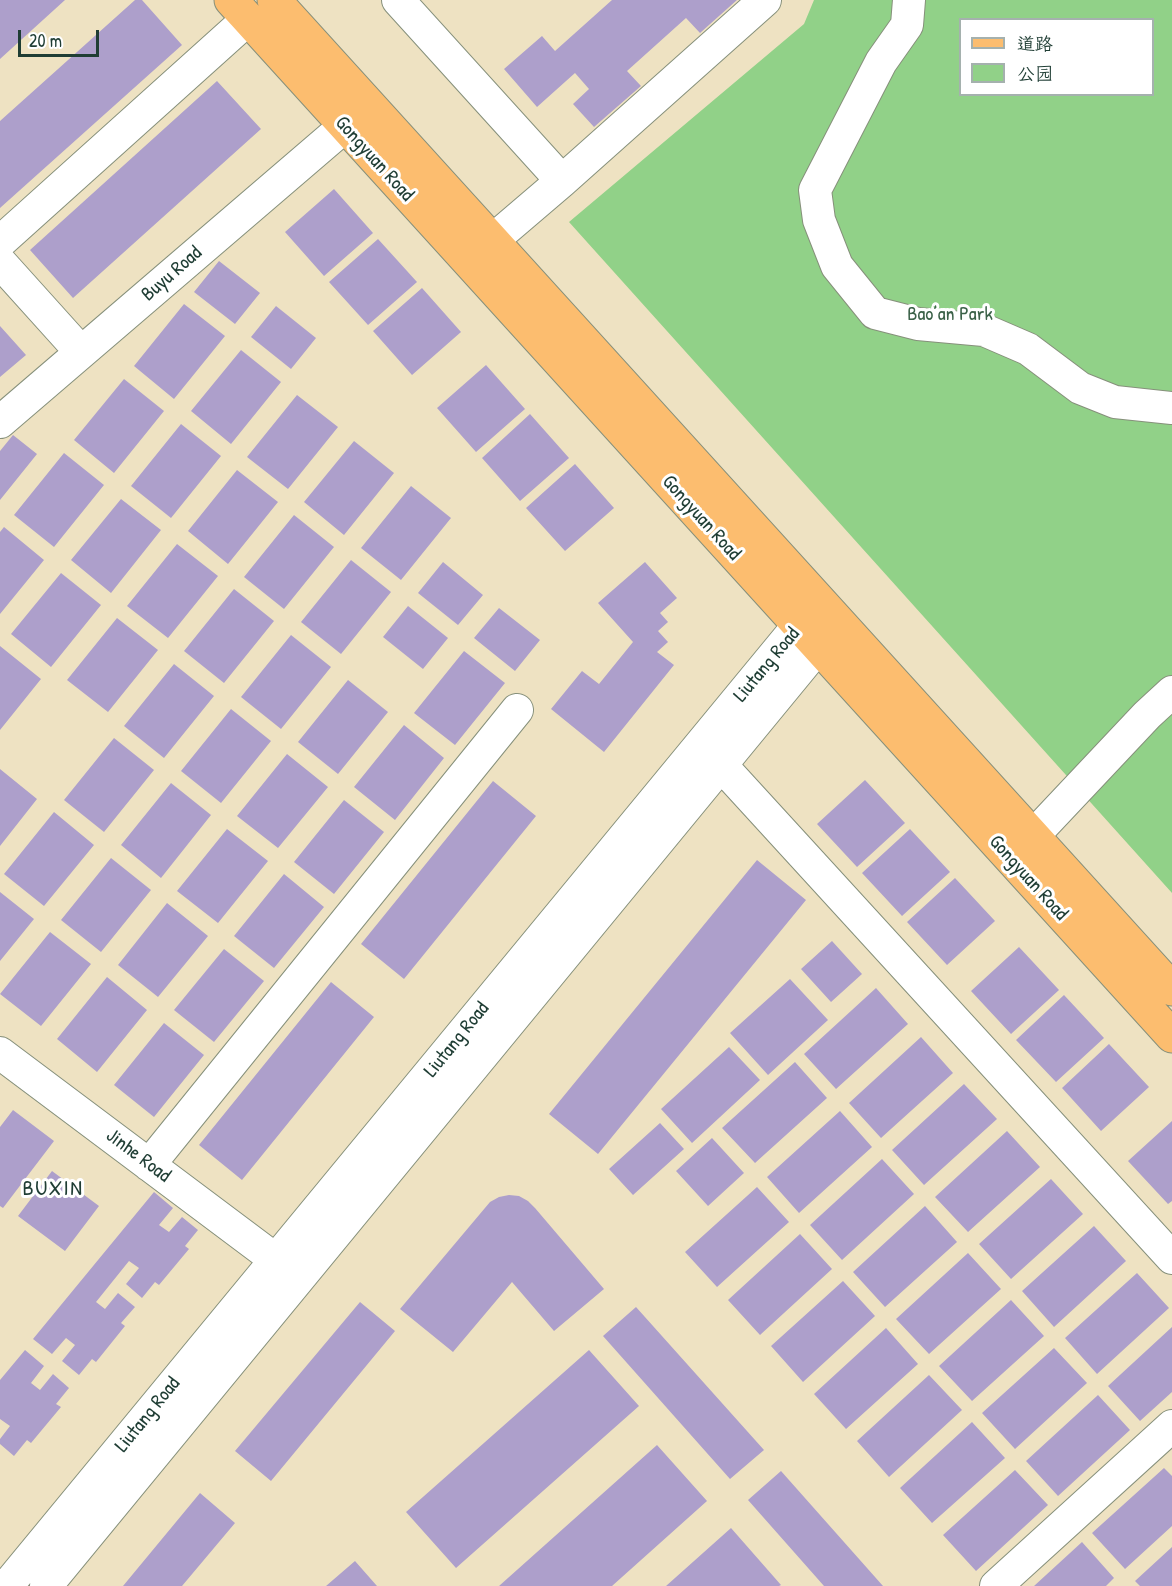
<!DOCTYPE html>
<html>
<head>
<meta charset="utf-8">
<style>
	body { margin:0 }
	#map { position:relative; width:1172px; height:1586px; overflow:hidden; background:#eee2c2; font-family:"Patrick Hand","LXGW WenKai TC",sans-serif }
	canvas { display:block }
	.legend { position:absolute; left:959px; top:18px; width:195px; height:78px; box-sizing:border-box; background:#fff; border:2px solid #a5b1ae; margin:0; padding:8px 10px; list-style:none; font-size:18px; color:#1f3d34 }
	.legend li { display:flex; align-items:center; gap:12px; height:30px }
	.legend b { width:30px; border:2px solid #a5b1ae }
	.scale { position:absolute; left:18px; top:30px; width:81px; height:27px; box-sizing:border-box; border:3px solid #1f3d34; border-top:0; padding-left:8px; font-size:18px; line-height:21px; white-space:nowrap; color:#1f3d34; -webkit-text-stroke:4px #fff; paint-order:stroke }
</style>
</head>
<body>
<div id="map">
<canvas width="1172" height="1586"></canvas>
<ul class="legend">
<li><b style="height:8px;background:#fcbd6f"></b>道路</li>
<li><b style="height:16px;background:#91d188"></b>公园</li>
</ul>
<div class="scale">20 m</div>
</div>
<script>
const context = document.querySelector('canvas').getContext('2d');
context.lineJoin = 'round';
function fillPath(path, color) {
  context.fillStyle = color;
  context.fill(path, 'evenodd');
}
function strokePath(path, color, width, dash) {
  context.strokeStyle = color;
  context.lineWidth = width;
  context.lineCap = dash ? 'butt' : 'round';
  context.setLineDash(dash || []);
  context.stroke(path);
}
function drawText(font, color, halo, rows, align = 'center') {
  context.font = font + ' "Patrick Hand",sans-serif';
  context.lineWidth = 6;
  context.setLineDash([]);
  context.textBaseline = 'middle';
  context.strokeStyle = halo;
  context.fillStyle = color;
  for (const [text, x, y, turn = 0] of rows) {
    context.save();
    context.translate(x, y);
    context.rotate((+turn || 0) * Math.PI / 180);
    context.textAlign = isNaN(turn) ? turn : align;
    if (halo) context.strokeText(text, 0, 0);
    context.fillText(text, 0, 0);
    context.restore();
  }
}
fillPath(new Path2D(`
	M814 0H1172V893L569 222 804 24ZM960 20H1152V94H960Z`), '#91d188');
fillPath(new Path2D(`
	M0 0H65L0 59Z
	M135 0H142L182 45 0 208V121Z
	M612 0H737L700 33 686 18 627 71 641 86 594 127 573 104 589 89 575 73 537 107 504 69 542 36 555 51Z
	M217 81 261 129 73 298 30 250Z
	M334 189 373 233 324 276 285 232Z
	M378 239 417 282 368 325 329 282Z
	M219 261 260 293 235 324 194 292Z
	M422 288 461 332 412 375 373 331Z
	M184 304 225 336 174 399 134 366Z
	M276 306 316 338 291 369 251 337Z
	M0 326 26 355 0 377Z
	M241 350 281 382 231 444 191 411Z
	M486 365 525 409 476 452 437 408Z
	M124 379 164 411 114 473 74 440Z
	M297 395 338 427 288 489 247 457Z
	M530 414 569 458 520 501 482 458Z
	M181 424 221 456 171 518 131 486Z
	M13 435 37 454 0 500V451Z
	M354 441 394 473 344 535 304 502Z
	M64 453 104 485 54 547 14 515Z
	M575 464 614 508 565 551 526 508Z
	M237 470 278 502 228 564 188 531Z
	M411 486 451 518 401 580 361 548Z
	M121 499 161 530 111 593 71 560Z
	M294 515 334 547 284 609 244 577Z
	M4 527 44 560 0 614V532Z
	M177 544 218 576 168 638 127 606Z
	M351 560 391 592 341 654 301 622Z
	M443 562 483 595 458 625 418 593Z
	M645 562 677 598 660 613 668 622 658 631 668 642 657 652 674 665 604 752 551 709 582 671 599 684 633 642 598 603Z
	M61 573 101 605 51 667 11 634Z
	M234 589 274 621 224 683 184 651Z
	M408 606 448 638 423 669 383 637Z
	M499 608 540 640 515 671 474 638Z
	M117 618 158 650 108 712 67 680Z
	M291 635 331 667 281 729 241 697Z
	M0 646 41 679 0 730Z
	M464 651 505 683 455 745 414 713Z
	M174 664 214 696 164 758 124 726Z
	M348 680 388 712 338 774 298 742Z
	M231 709 271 741 221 803 181 771Z
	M404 725 444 758 395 820 354 787Z
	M114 738 154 770 104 832 64 800Z
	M287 754 328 787 278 848 237 816Z
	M0 769 37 799 0 846Z
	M865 780 905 823 857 867 817 824Z
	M493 781 536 816 404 979 361 944Z
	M171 783 211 815 161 878 121 845Z
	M344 800 384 832 334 894 294 862Z
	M54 812 94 845 44 906 4 874Z
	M227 829 268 861 218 923 177 891Z
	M910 829 950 872 902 916 862 873Z
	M111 858 151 890 101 952 61 920Z
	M757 860 806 900 598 1154 549 1114Z
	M284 874 324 907 274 968 234 936Z
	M955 878 995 921 947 965 907 922Z
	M0 892 34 919 0 961Z
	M167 903 208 936 158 997 118 965Z
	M50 932 91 964 41 1026 0 994Z
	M832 941 862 974 831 1002 801 969Z
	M1019 947 1059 990 1011 1034 971 991Z
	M224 949 264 981 214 1042 174 1010Z
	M107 977 147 1010 97 1072 57 1039Z
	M790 979 828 1020 768 1075 730 1033Z
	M331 982 374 1017 242 1180 199 1145Z
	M876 988 908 1024 836 1089 804 1054Z
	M1064 995 1104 1038 1056 1082 1016 1040Z
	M164 1023 204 1055 154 1117 114 1085Z
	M921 1037 953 1073 881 1138 849 1103Z
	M1109 1044 1149 1087 1101 1131 1062 1088Z
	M729 1047 760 1080 692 1143 661 1109Z
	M795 1062 827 1098 755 1163 722 1128Z
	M964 1084 997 1119 924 1185 892 1150Z
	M13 1110 54 1141 3 1208 0 1206V1127Z
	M840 1111 872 1147 799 1213 767 1177Z
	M1172 1121V1201L1168 1204 1128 1161Z
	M660 1123 684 1149 633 1195 609 1169Z
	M1007 1131 1040 1167 968 1232 935 1197Z
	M712 1138 744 1173 708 1206 676 1171Z
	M882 1159 914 1194 842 1260 810 1225Z
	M52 1171 99 1206 65 1251 18 1216Z
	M1051 1179 1083 1214 1011 1279 979 1244Z
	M757 1187 789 1222 717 1287 685 1252Z
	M154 1192 173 1208 159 1225 169 1232 182 1217 198 1230 185 1246 189 1249 159 1285 155 1282 142 1298 126 1284 139 1268 129 1261 96 1302 105 1309 118 1293 135 1307 121 1323 125 1326 96 1362 92 1359 79 1375 62 1361 75 1345 66 1338 52 1354 33 1339Z
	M509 1195 519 1196 528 1201 535 1208 604 1289 554 1331 512 1282 453 1352 400 1309 490 1202 499 1197Z
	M925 1206 957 1242 885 1307 853 1272Z
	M1094 1226 1126 1261 1054 1327 1022 1291Z
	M800 1234 832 1269 760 1335 728 1300Z
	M968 1253 1001 1289 929 1354 896 1319Z
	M1137 1273 1169 1308 1097 1374 1065 1338Z
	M843 1281 875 1316 803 1382 771 1346Z
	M1011 1300 1044 1336 972 1401 939 1366Z
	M360 1302 395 1331 271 1481 235 1451Z
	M636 1307 764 1450 730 1479 603 1336Z
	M1172 1327V1392L1140 1421 1108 1386Z
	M886 1328 918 1364 846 1429 814 1394Z
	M1054 1348 1087 1383 1015 1449 982 1413Z
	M25 1350 44 1366 31 1383 40 1390 53 1374 69 1388 56 1404 61 1407 31 1443 27 1440 14 1456 0 1444V1439L10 1426 0 1419V1380Z
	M589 1350 639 1406 456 1568 406 1512Z
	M929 1375 962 1410 889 1477 857 1441Z
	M1098 1395 1130 1430 1058 1496 1026 1461Z
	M972 1422 1005 1458 932 1523 900 1488Z
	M657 1445 707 1501 612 1586H499Z
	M1164 1468 1172 1476V1526L1125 1569 1092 1533Z
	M1015 1470 1048 1505 976 1571 943 1535Z
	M781 1471 883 1586H824L748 1500Z
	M200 1493 235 1523 182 1586H123Z
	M731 1528 781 1585 779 1586H666Z
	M1082 1542 1114 1578 1106 1586H1034Z
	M1172 1547V1586H1140L1135 1581Z
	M355 1561 377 1586H326Z`), '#ad9fcb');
const minor = new Path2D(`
	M398 0 562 181
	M909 0 907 25 881 62 815 190 819 220 837 266 875 313 918 324 984 330 1028 349 1080 388 1115 402 1172 408
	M0 242 248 19
	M473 257 562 181 765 0
	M0 262 81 352
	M0 422 345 126
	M721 765 1172 1258
	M1033 836 1147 715 1172 692
	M0 1053 276 1260
	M149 1165 517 710
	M7 1586 799 625 823 614
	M46 1586 818 647 826 623
	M996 1586 1172 1426`);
const major = new Path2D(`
	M231 0 1172 1036
	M274 0 1172 989`);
strokePath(minor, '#86907b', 34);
strokePath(major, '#86907b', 35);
strokePath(minor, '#fff', 32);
strokePath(major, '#fcbd6f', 33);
drawText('20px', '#1f3d34', '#fff', [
	["Gongyuan Road",374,159,48],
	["Buyu Road",172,274,-41],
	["Gongyuan Road",701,518,48],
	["Liutang Road",767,665,-50],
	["Gongyuan Road",1028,878,48],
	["Liutang Road",457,1040,-51],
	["Jinhe Road",138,1156,37],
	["Liutang Road",148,1415,-51]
]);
drawText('20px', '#3c6249', '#fff', [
	["Bao’an Park",950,315]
]);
context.letterSpacing = '1.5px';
drawText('22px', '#1f3d34', '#fff', [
	["BUXIN",53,1189]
]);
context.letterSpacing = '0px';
</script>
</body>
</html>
